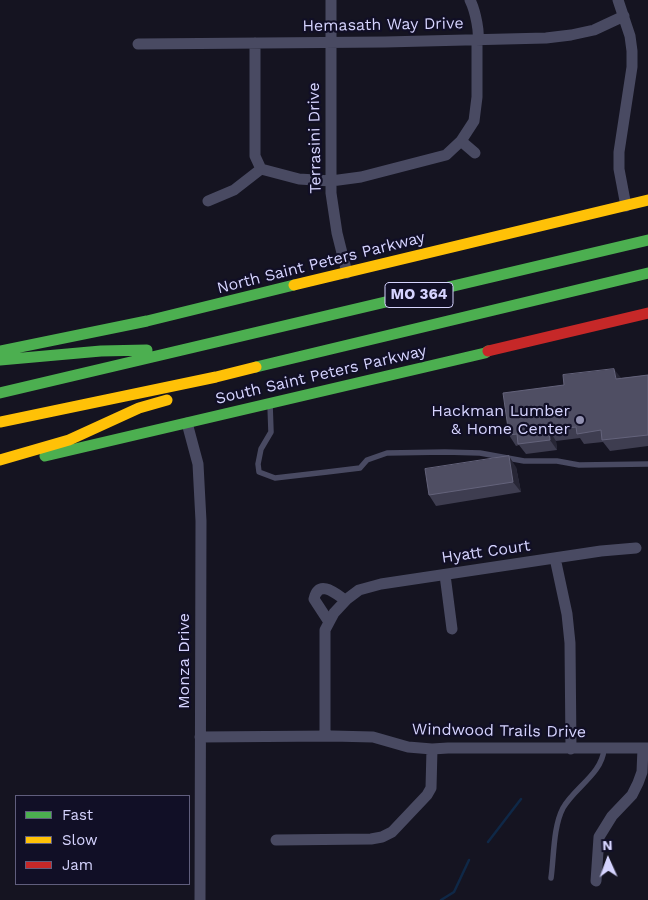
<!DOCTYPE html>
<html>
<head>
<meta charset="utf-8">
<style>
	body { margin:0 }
	#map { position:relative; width:648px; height:900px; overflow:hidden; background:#151421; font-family:"Work Sans",sans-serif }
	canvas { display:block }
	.legend { position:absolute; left:15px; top:795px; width:175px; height:90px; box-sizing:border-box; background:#110f26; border:1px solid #605e7d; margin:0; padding:6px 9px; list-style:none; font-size:15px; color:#d6d4ff }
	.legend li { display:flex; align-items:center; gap:10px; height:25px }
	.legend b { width:25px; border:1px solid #605e7d }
	.north { position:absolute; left:583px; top:835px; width:50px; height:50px; -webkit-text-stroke:4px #110f26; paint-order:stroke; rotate:358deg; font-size:14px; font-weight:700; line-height:20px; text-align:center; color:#d6d4ff }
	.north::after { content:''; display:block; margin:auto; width:18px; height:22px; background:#d6d4ff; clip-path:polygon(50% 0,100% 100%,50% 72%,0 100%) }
</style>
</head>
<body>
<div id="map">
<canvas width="648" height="900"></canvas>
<ul class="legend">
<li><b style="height:6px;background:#4caf50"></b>Fast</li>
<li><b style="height:6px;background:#ffc107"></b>Slow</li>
<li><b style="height:6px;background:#c62828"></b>Jam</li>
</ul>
<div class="north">N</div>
</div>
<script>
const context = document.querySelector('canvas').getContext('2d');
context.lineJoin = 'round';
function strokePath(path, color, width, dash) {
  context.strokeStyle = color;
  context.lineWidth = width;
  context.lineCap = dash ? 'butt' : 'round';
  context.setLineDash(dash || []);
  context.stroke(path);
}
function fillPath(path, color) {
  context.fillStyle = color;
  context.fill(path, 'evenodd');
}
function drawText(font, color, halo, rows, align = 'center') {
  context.font = font + ' "Work Sans",sans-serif';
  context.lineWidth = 4.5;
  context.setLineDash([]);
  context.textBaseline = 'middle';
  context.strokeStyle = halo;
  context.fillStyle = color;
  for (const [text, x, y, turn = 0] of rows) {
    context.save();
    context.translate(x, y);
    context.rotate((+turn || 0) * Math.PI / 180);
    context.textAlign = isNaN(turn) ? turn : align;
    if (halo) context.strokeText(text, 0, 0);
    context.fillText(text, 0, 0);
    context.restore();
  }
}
strokePath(new Path2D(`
	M488 842 521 799
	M441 900 454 892 469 860`), '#0f2847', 2.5);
strokePath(new Path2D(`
	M270 404 271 432 261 449 258 464 259 472 275 478 327 472 360 468 367 460 387 453 445 452 480 453 524 461H557L579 465 648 464
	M551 878C554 857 553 827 563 808 575 787 602 774 604 749`), '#494a62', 5.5);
strokePath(new Path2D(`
	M331 0V193L337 233 347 273
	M618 0 630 36 632 51V67L619 152V169L626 206
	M255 43V156L261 169 299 179 331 181 361 177 446 155 461 141 474 121 477 97V45C481 35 475 10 470 0
	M138 44 385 42 546 38 571 35 594 30 624 16
	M461 141 475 153
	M208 201 234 190 261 169
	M187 423 198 464 201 521 200 900
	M555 558 567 614 570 643 571 749
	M445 575 452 629
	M329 622 314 599C319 579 335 593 345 600
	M325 736V630L334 613 347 599 359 590 381 584 601 551 636 548
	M200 737 332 736 373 737 408 747 432 749 448 748H648
	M276 840 371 839 382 837 392 832 427 795 431 788 432 749
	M596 881 599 837 612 816 632 795 638 783 642 772 643 748`), '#494a62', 11);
strokePath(new Path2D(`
	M0 351 147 321 294 285
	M0 360 101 351 147 350
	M256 367 648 273
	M0 393 648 240
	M45 456 485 353 488 351`), '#4caf50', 11);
strokePath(new Path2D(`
	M294 285 648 200
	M0 422 216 377 256 367
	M0 460 69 440 139 408 167 400`), '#ffc107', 11);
strokePath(new Path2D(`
	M488 351 648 313`), '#c62828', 11);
fillPath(new Path2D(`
	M648 375V446L610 451 603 442 584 444 580 438 556 441 557 450 526 454 519 445 516 446 509 435 621 378Z
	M516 467 521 492 436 506 429 495Z`), '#3e3d50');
fillPath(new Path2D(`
	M614 369 622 379H616Z
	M549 430 556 441 557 450 550 440Z
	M509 456 516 467 521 492 513 482Z`), '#272635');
const building = new Path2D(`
	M614 369 616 379 648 375V435L602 440 601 430 577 434 576 427 549 430 550 440 518 444 517 434 509 435 503 393 564 385 563 375Z
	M509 456 513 482 429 495 425 469Z`);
fillPath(building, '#4f4e63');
strokePath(building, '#64637b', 1);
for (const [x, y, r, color] of [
	[580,420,5,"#9291b1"]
]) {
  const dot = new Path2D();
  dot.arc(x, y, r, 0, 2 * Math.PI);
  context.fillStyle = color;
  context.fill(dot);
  strokePath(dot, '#110f26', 2);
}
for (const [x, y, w] of [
	[419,295,68]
]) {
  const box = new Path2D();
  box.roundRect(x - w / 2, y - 12.5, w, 25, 4);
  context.fillStyle = '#110f26';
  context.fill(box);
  strokePath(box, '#d6d4ff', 1);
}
drawText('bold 15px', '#d6d4ff', null, [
	["MO 364",419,295]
]);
drawText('16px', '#d6d4ff', '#110f26', [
	["Hemasath Way Drive",383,25,-1],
	["Terrasini Drive",315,138,-91],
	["North Saint Peters Parkway",321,263,-14],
	["South Saint Peters Parkway",321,375,-13],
	["Hyatt Court",486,552,-8],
	["Monza Drive",184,661,-90],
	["Windwood Trails Drive",499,731,1]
]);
drawText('16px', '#d6d4ff', '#110f26', [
	["Hackman Lumber",570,411],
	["& Home Center",570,429]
], 'right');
</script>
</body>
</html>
